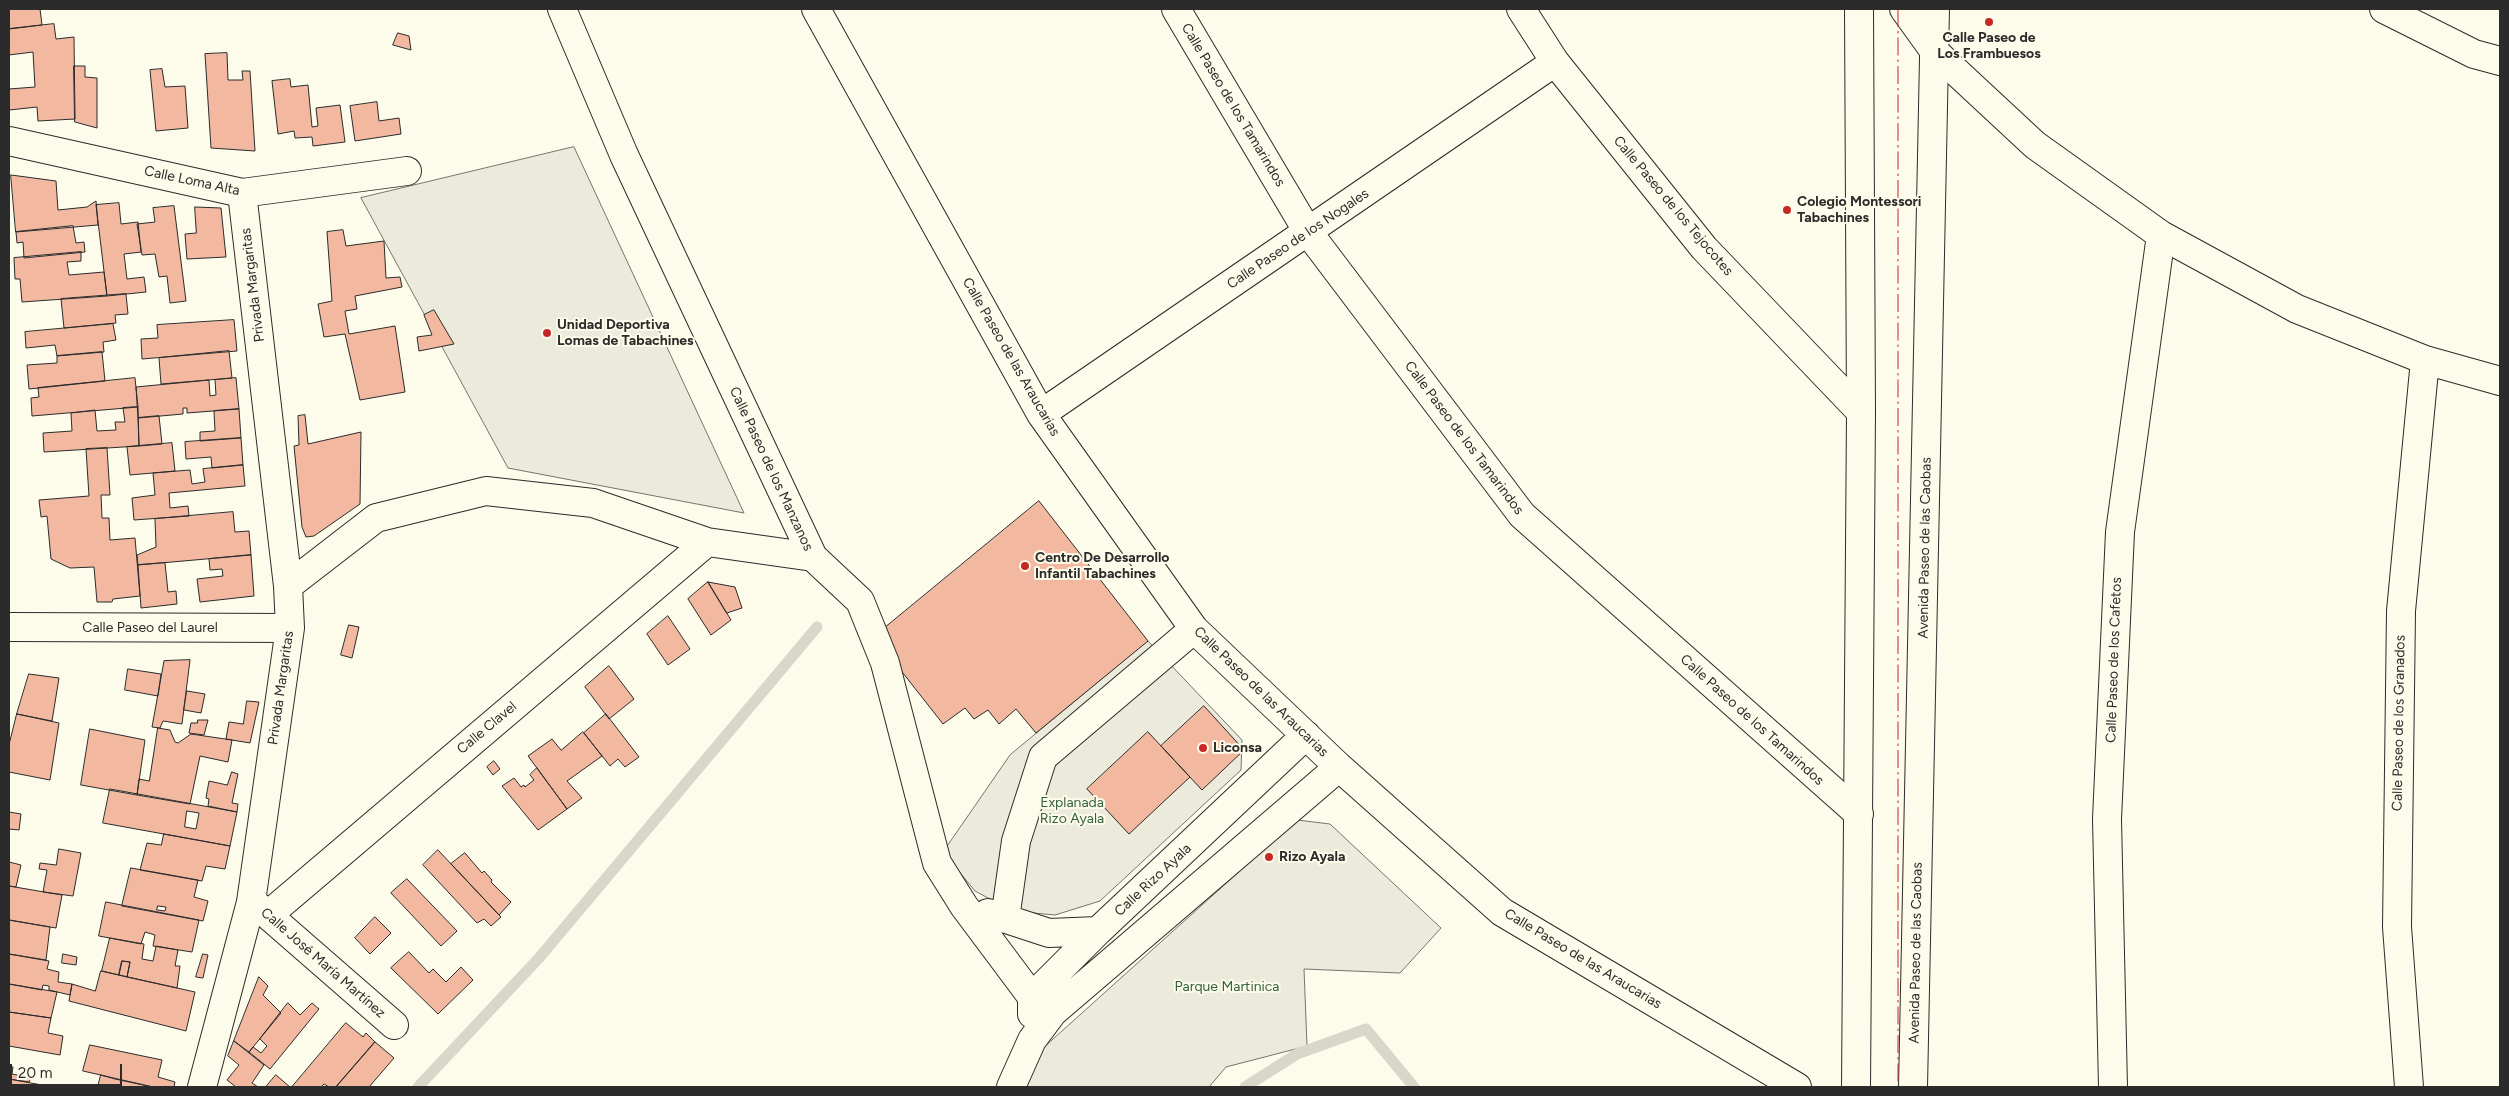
<!DOCTYPE html>
<meta charset="utf-8">
<style>
body{margin:0}
#map{position:relative;width:2509px;height:1096px;overflow:hidden;background:#fdfbea;font-family:Figtree,sans-serif}
canvas{display:block}
.frame{position:absolute;inset:0;border:10px solid #2b2b2b;pointer-events:none}
.scale{position:absolute;left:10px;top:1064px;width:112px;height:22px;box-sizing:border-box;border:2px solid #2b2b2b;border-top:0;padding-left:6px;font-size:15px;line-height:18px;white-space:nowrap;color:#2b2b2b;-webkit-text-stroke:4px #fdfbea;paint-order:stroke}
</style>
<div id="map">
<canvas width="2509" height="1096"></canvas>
<div class="frame"></div>
<div class="scale">20 m</div>
</div>
<script>
const c = document.querySelector('canvas').getContext('2d');
c.lineJoin = 'round';
function fill(path, color) { c.fillStyle = color; c.fill(path, 'evenodd'); }
function trace(path, color, width, dash) { c.strokeStyle = color; c.lineWidth = width; c.lineCap = dash ? 'butt' : 'round'; c.setLineDash(dash || []); c.stroke(path); }
function write(font, color, halo, rows, align = 'center') {
  c.font = font + ' Figtree,sans-serif'; c.lineWidth = 4; c.setLineDash([]); c.textBaseline = 'middle'; c.strokeStyle = halo; c.fillStyle = color; for (const [text, x, y, turn = 0] of rows) {
    c.save(); c.translate(x, y); c.rotate((+turn || 0) * Math.PI / 180); c.textAlign = isNaN(turn) ? turn : align; if (halo) c.strokeText(text, 0, 0); c.fillText(text, 0, 0); c.restore();
  }
}
const green = new Path2D(`
 M574,147l170,366 -236,-45 -147,-270z
 M1148,641l94,99 -1,30 -141,131 -45,14 -43,-4 -37,-20 -32,-39 67,-97z
 M1297,820l33,4 111,104 -41,45 -96,-4 3,77 -81,21 -17,20h-185l16,-36z`);
const stream = new Path2D(`
 M418,1087l121,-129 278,-331
 M1245,1087l52,-33 69,-25 48,58`);
const building = new Path2D(`
 M9,9h31l2,16 -33,4z
 M54,24l2,15 18,-2 1,82 -37,2 -1,-14 -28,3v-21l26,-2 -2,-35 -24,3v-26z
 M398,33l11,3 2,14 -18,-5z
 M227,53l1,27h15l-1,-9h8l5,80 -44,-3 -6,-94z
 M74,66h11v11l12,1v50l-22,-6z
 M162,69l3,18 20,-1 3,42 -32,3 -6,-61z
 M290,79l1,8 17,-2 4,42 6,-1 -2,-18 24,-3 5,37 -32,4 -1,-9 -17,1 -1,-7 -16,3 -6,-53z
 M377,102l2,19 20,-3 2,16 -46,7 -5,-35z
 M11,175l45,6 2,29 29,-3 9,-6 2,24 -82,7z
 M119,203l2,21 17,-2 3,30 -17,2 3,25 17,-2 2,15 -39,4 -11,-91z
 M174,206l12,95 -16,2 -3,-27 -8,1 -4,-23 -13,1 -5,-31 18,-2 -2,-14z
 M195,207l26,1 5,49 -39,2 -2,-25 11,-1z
 M73,226l3,17 8,-1 1,10 -61,6 -1,-16 -6,1 -1,-11z
 M343,230l3,16 38,-5 2,37 14,-1 2,10 -47,9 2,13 -12,2 4,23 46,-8 10,66 -45,8 -15,-66 -21,3 -6,-33 14,-3 -5,-69z
 M81,252v9l-14,1 2,13 35,-3 3,24 -85,6 -2,-23h-5l-1,-21z
 M126,294l2,20 -13,1 1,8 -52,5 -3,-29z
 M434,310l20,34 -35,7 -2,-14 15,-2 -8,-20z
 M234,320l3,31 -95,8 -1,-20 17,-1 -1,-13z
 M113,324l3,16 -13,2 1,10 -47,4 -2,-11 -29,3 -1,-16z
 M229,351l3,27 -71,6 -2,-26z
 M102,352l3,29 -76,8 -2,-24 30,-2v-7z
 M135,378l3,29 -106,9 -1,-18 8,-1 -1,-9z
 M236,378l3,31 -52,4v-5h-4v6l-45,4 -2,-31 73,-7 1,16 6,-1 -1,-15z
 M138,407l1,39 -95,6 -1,-19 29,-2 -1,-18 24,-3 2,21 19,-1 -1,-8h10l-2,-14z
 M239,409l2,29 -41,3v-9l15,-1 -1,-20z
 M305,415l3,29 53,-12 -1,72 -46,32 -8,1 -4,-10 -8,-81 5,-1 -1,-29z
 M159,416l3,28 -23,2 -1,-28z
 M241,438l2,27 -31,3 -1,-11 -25,2 -1,-17z
 M172,443l3,28 -45,4 -3,-28z
 M107,448l3,47h-9l1,23h7l1,22 25,-2 5,58 -27,3 -1,3h-15l-3,-35 -24,1 -19,-9 -4,-43 -6,1 -2,-17 50,-4 -3,-47z
 M243,465l2,21 -76,7 1,15 18,-2 1,10 -55,4 -2,-22 23,-3 -2,-22 37,-3 2,14 13,-2 -2,-13z
 M1039,501l109,140 -112,92 -20,-24 -17,15 -11,-14 -14,9 -9,-11 -22,16 -44,-56 -18,-37z
 M233,512l2,20 14,-1 2,24 -113,10 -1,-10 19,-8 -1,-28z
 M251,555l3,41 -54,6 -3,-23 26,-3 -1,-7 -12,1 -1,-11z
 M165,563l3,29 8,-1 1,13 -36,4 -3,-43z
 M708,582l23,38 -20,15 -23,-36z
 M708,582l27,5 7,21 -15,5z
 M668,616l22,33 -22,16 -21,-31z
 M349,625l10,2 -7,31 -11,-3z
 M190,660l-8,64 -19,-3 -3,7 -8,-1 12,-66z
 M609,666l25,33 -25,20 -24,-32z
 M128,669l33,5 -3,22 -33,-6z
 M29,674l30,4 -7,43 -35,-7z
 M187,691l18,3 -4,19 -17,-3z
 M247,701l12,1 -9,41 -24,-4 3,-17 14,2z
 M1204,706l40,44 -42,40 -41,-44z
 M17,714l42,9 -9,57 -41,-8v-27z
 M606,714l33,43 -14,10 -7,-8 -8,7 -26,-33z
 M198,720h10l-4,15 -15,-2 2,-10h6z
 M158,728l12,2 5,12 3,1 13,-9 41,6 -4,22 -28,-6 -10,48 -53,-9 2,-16 10,2z
 M90,729l55,11 -8,55 -56,-10z
 M583,732l19,24 -35,25 15,17 -15,11 -39,-53 24,-17 9,11z
 M1148,732l42,45 -61,57 -42,-45z
 M494,761l6,8 -7,6 -6,-8z
 M537,768l30,41 -29,21 -36,-44 12,-8 7,9 3,-2 1,2 9,-7 -4,-5z
 M232,772l6,2 -6,29 6,1 -1,8 -29,-6 1,-7 -3,-1 3,-17 18,4z
 M110,789l127,23 -7,34 -127,-23zM187,811l12,2 -3,16 -11,-2z
 M9,812l12,2 -2,16 -10,-1z
 M164,834l66,12 -5,23 -19,-3 -4,15 -62,-11 7,-27 14,2z
 M59,849l22,4 -8,43 -30,-4 4,-22 -8,-1 1,-6 16,2z
 M438,850l63,67 -10,9 -7,-7 -7,4 -54,-58z
 M465,853l17,20 2,-2 8,9 -1,2 20,20 -12,13 -48,-51z
 M9,862l12,3 -5,22 -7,-1z
 M131,868l67,12 -4,17 14,4 -5,20 -81,-15zM158,906l8,1 -1,4 -8,-1z
 M407,879l50,52 -16,15 -50,-53z
 M9,886l53,9 -6,33 -47,-8z
 M106,902l93,18 -7,32 -39,-6 2,-11 -10,-3 -4,12 -42,-8z
 M375,917l16,16 -21,21 -15,-16z
 M9,920l41,7 -4,33 -37,-6z
 M110,938l34,6 -2,15 11,2 3,-15 22,4 -3,16h5l-3,22 -50,-11 3,-15 -8,-1 -3,14 -17,-4z
 M409,952l20,21 4,-4 13,13 15,-15 12,13 -35,34 -47,-46z
 M9,954l40,7 -2,8 12,3 -1,10 14,2 -2,11 -21,-5v-4l-6,-1 -1,5 -33,-6z
 M63,954l14,3 -1,8 -14,-2z
 M203,954l5,1 -5,23 -7,-1z
 M122,961l8,1 -3,15 -8,-2z
 M101,971l94,21 -9,39 -117,-30 3,-17 23,7z
 M259,977l9,9 -5,9 18,18 -32,39 -15,-11z
 M9,984l48,8 -6,26 -42,-6z
 M288,1003l12,12 12,-12 7,6 -49,60 -21,-17 4,-5 8,6 6,-7 -7,-7z
 M9,1012l42,6 -3,15 15,3 -3,19 -51,-9z
 M346,1023l17,14 3,-4 9,9 -39,45h-7l-5,-3 -3,3h-29z
 M234,1041l30,24 -12,18 6,4h-22l-9,-7 12,-15 -11,-9z
 M375,1042l19,16 -25,29h-33z
 M90,1045l72,15 -4,17 17,5 -1,5h-21l-70,-16z
 M9,1066l4,1 -1,7 19,4 -2,4 -20,-3z
 M101,1075l14,4 38,8h-55z
 M276,1075l14,12h-24z
 M9,1079l44,8h-44z`);
const street = new Path2D(`
 M562,9l62,146 189,402 47,44 25,62 52,200 27,43 68,91 21,15
 M816,9l225,405 153,215 145,138 163,145 295,175
 M1176,9l132,223 214,283 337,299
 M1521,9l34,53 149,186 157,164
 M1904,9l31,43 100,93 126,90 136,74 128,51 75,21
 M2384,9l90,45 26,7
 M9,141l233,52 165,-22
 M1041,414l514,-352
 M288,586l88,-68 110,-27 107,12 114,39 106,15
 M9,627l281,1
 M254,903l140,122
 M988,913l61,20 49,-2
 M268,915l439,-373
 M1005,919l11,-78 27,-84 151,-128
 M1032,1014v-17l66,-66 208,-196
 M202,1087l49,-185 39,-274 -2,-42 -46,-393
 M1011,1087l21,-47 21,-28 286,-245
 M2113,1087l-6,-268 13,-287 41,-297
 M2409,1087l-12,-160 4,-316 24,-251`);
const secondary = new Path2D(`
 M1856,1087l5,-675 -2,-403
 M1913,1087l22,-1078`);
const power = new Path2D(`
 M1898,9v1078`);
const markers = [
 [1989,22,5,"#c62828"],
 [1787,210,5,"#c62828"],
 [547,333,5,"#c62828"],
 [1025,566,5,"#c62828"],
 [1203,748,5,"#c62828"],
 [1269,857,5,"#c62828"]
];
const poiNames = [
 ["Calle Paseo de",1989,38,"center"],
 ["Los Frambuesos",1989,54,"center"],
 ["Colegio Montessori",1797,202],
 ["Tabachines",1797,218],
 ["Unidad Deportiva",557,325],
 ["Lomas de Tabachines",557,341],
 ["Centro De Desarrollo",1035,558],
 ["Infantil Tabachines",1035,574],
 ["Liconsa",1213,748],
 ["Rizo Ayala",1279,857]
];
const streetNames = [
 ["Calle Paseo de los Tamarindos",1233,105,59],
 ["Calle Loma Alta",192,181,12],
 ["Calle Paseo de los Tejocotes",1673,206,50],
 ["Calle Paseo de los Nogales",1298,239,-34],
 ["Privada Margaritas",253,285,-97],
 ["Calle Paseo de las Araucarias",1011,357,60],
 ["Calle Paseo de los Tamarindos",1464,438,53],
 ["Calle Paseo de los Manzanos",771,469,65],
 ["Avenida Paseo de las Caobas",1925,548,-89],
 ["Calle Paseo del Laurel",150,628],
 ["Calle Paseo de los Cafetos",2114,660,-88],
 ["Privada Margaritas",281,688,-82],
 ["Calle Paseo de las Araucarias",1261,692,44],
 ["Calle Paseo de los Tamarindos",1752,720,42],
 ["Calle Paseo de los Granados",2399,723,-89],
 ["Calle Clavel",487,728,-40],
 ["Calle Rizo Ayala",1153,880,-43],
 ["Avenida Paseo de las Caobas",1916,953,-89],
 ["Calle Paseo de las Araucarias",1583,959,31],
 ["Calle José María Martínez",323,963,41]
];
const parkNames = [
 ["Explanada",1072,803],
 ["Rizo Ayala",1072,819],
 ["Parque Martinica",1227,987]
];
fill(green, '#ecebdb');
trace(green, '#74746e', 1);
trace(stream, '#d8d7c9', 11);
fill(building, '#f2b8a0');
trace(building, '#2b2b2b', 1);
trace(street, '#2b2b2b', 30);
trace(secondary, '#2b2b2b', 30);
trace(street, '#fdfbea', 28);
trace(secondary, '#fdfbea', 28);
trace(power, '#c62828', 1, [18, 4, 2.5, 4]);
for (const [x, y, r, color] of markers) { const dot = new Path2D(); dot.arc(x, y, r, 0, 2 * Math.PI); c.fillStyle = color; c.fill(dot); trace(dot, '#fdfbea', 2); }
write('bold 14px', '#2b2b2b', '#fdfbea', poiNames, 'left');
write('14px', '#2b2b2b', '#fdfbea', streetNames);
write('14px', '#34623c', '#fdfbea', parkNames);
</script>
